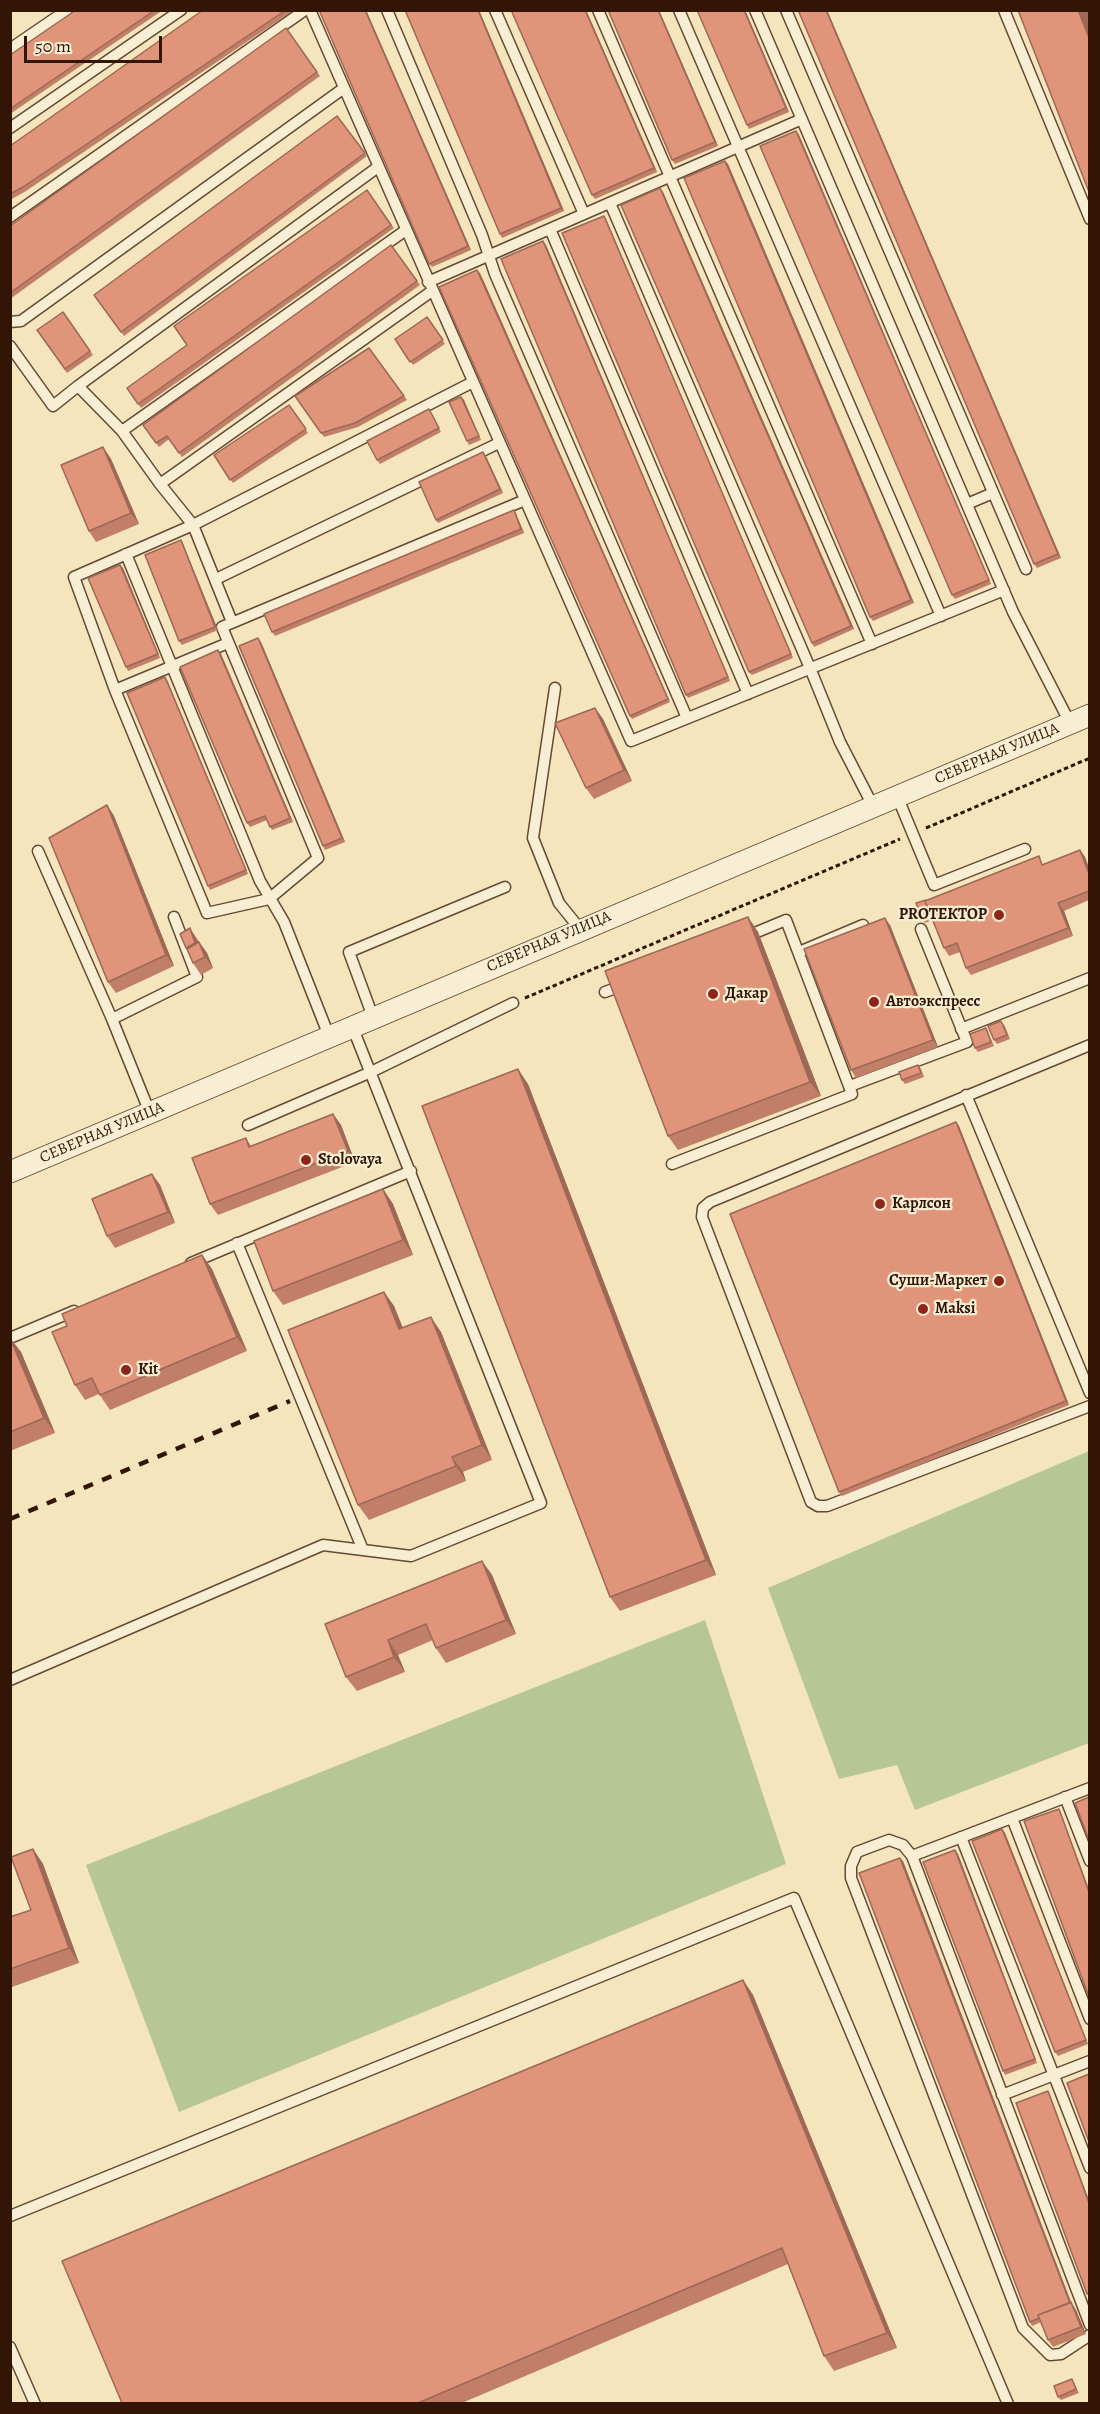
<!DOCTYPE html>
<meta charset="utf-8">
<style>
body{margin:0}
#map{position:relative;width:1100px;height:2414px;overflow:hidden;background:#f5e5bd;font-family:Alegreya,serif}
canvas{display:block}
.frame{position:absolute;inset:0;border:12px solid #331506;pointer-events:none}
.scale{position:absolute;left:24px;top:36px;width:138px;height:27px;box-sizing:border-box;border:3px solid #331506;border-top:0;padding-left:8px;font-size:18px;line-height:21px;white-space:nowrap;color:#331506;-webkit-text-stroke:4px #f8eed4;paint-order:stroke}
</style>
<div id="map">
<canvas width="1100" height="2414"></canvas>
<div class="frame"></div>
<div class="scale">50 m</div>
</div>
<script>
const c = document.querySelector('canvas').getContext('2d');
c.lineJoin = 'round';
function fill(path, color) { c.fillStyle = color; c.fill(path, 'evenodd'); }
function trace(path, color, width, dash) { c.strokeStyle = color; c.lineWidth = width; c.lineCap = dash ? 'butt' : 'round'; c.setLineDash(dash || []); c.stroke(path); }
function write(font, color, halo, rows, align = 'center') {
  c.font = font + ' Alegreya,serif'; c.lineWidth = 4.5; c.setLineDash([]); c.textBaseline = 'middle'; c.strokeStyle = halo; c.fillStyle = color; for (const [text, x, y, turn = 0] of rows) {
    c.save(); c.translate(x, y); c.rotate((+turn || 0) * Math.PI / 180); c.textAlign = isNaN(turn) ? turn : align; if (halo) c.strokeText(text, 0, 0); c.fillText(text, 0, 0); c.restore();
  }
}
const green = new Path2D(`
 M1089,1451v292l-174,67 -18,-45 -58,14 -71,-191z
 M705,1620l81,244 -607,248 -93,-247z`);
const path = new Path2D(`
 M926,828l164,-70
 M525,998l375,-159`);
const service = new Path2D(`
 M310,10l321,731 373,-151
 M387,10l95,225 13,39 192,444
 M495,10l89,204
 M598,10l274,634
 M679,10l262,606
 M755,10l258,602 57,111
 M786,10l240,559
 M1004,10l86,209
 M10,49l57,-39
 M10,128l171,-118
 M610,203l200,465 30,74 33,64
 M10,217l295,-207
 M550,229l198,465
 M428,282l374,-163
 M10,322l11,-1 323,-233
 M10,346l43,60 25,-20 300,-219
 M473,382l-280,143 -119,52 41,113 92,223 62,-14 49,-41 -96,-231 303,-127
 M78,386l44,45 284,-201
 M122,431l38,53 272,-193
 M160,484l33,41 39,97
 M967,504l26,-11
 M126,554l134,327 24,41 45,114
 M216,579l283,-136
 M555,688l-22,150 26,65 21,26
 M115,690l113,-47
 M897,796l37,89 91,-36
 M38,851l74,168 38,94
 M799,952l64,-27
 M605,992l19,-7
 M373,1017l-24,-65 156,-65
 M112,1019l85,-42 -23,-60
 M961,1029l129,-51
 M1090,1045l-380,157 -7,6 -1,9 109,285 7,4h9l263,-100
 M850,1086l117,-44 -46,-113
 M966,1095l124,298
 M248,1125l123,-53 142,-69
 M672,1164l180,-70 -66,-174 -41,17
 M237,1243l126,307
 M191,1263l220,-92
 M10,1338l64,-27
 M10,1680l313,-135 88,11 130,-53 -189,-477
 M1090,1788l-178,68 -9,-11 -14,-5 -32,12 -6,14v12l172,450 27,27 11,-1 29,-19
 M1065,1797l25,64
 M1012,1818l78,201
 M961,1837l129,331
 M912,1856l178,469
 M1002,2095l88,-34
 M10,2216l784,-318 214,506
 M10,2347l25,57`);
const minor = new Path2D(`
 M10,1172l1080,-457`);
const rail = new Path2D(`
 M10,1519l280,-118`);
const wall = new Path2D(`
 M76,10h87l-153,104v-59z
 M203,10h91l-268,181 -16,9v-54z
 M319,10h47l105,240 -39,17 -3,-3z
 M405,10h74l85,201 -62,27 -2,-4z
 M511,10h75l71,162 -62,27 -3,-4z
 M659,10l59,136 -43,18 -3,-4z
 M697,10h48l44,102 -40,17 -2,-4z
 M798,10h29l234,548 -24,10 -3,-4z
 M286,28l34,48 -310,223v-73z
 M337,116l30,40 -243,180 -30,-41z
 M796,131l3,4 192,449 -36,15 -3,-4z
 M725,161l3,3 186,439 -41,18 -3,-4z
 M660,188l3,4 191,437 -40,18 -2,-4z
 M367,190l27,38 -253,180 -14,-20 60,-43z
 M606,219l187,439 -41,17 -3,-3z
 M391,245l29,40 -238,172 -13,-18 -10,8 -16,-22z
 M546,245l184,436 -42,17 -2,-3z
 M480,273l190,429 -38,17 -2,-3z
 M63,312l30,43 -26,18 -30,-43z
 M427,317l18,27 -32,21 -18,-26z
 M295,396h109l3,4 -49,27 -34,10z
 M461,397l3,3 17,40 -12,5 -2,-4z
 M289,405l19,28 -75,50 -19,-28z
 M429,409l12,23 -61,32 -3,-4z
 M103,447l8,12 28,65 -43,18 -7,-11z
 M483,452l20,41 -65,30 -2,-3z
 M514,510l2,4 8,19 -249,103 -3,-4z
 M181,540l2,4 35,86 -36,15 -3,-4z
 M120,565l3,3 37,90 -32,13 -2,-4z
 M261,642l84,200 -20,8 -2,-4z
 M218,650l3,4 72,168 -21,8 -5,-10 -17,7 -3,-4z
 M167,680l81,194 -38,16 -2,-4z
 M595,708l8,11 29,62 -38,18 -8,-11z
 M107,805l7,11 60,150 -58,27 -8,-11z
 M1080,850l5,7 4,11v32l-25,11 9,25 -102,39 -5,-7 -6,-16 -11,4 -5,-8 -12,-28 -7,3 -3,-4 122,-55z
 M748,917l10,15 63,164 -143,54 -10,-14z
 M890,925l48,122 -82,31 -5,-8z
 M197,939l2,3 8,11 6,15 -12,7 -8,-12 -7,-15z
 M1004,1024l6,15 -13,5 -3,-4z
 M986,1028l2,4 6,14 -16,6 -3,-4z
 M918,1065l3,4 3,8 -19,7 -3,-4z
 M528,1084l188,491 -96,36 -10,-14z
 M333,1114l8,11 14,37 -137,53 -8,-11 36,-66 5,8z
 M956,1122l3,4 110,279 -227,91 -3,-4z
 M152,1174l8,11 15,38 -60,25 -8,-12z
 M383,1189l10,15 20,51 -130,50 -10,-14z
 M202,1255l10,14 35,82 -137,59 -11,-16 -14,6 -10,-15z
 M384,1292l10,14 9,22 38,4 51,128 -29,12 3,9 -97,39 -11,-15z
 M10,1338l11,14 34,81 -45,18z
 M482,1561l10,14 24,59 -70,29 -10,-15 -3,-8 -35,15 7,17 -48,19 -11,-14 -21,-53z
 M1002,1829l3,4 83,211 -30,12 -3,-4z
 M33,1849l10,15 36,99 -67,24 -2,-2v-68l21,-7z
 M958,1854l79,209 -32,12 -2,-4z
 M903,1861l168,441 5,8 10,24 -33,13 -5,-7 -7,-18 -9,4 -2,-4z
 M743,1980l10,15 144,353 -63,23 -10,-15 -36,-92 -326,139h-340z
 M1072,2379l7,14 -18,7 -3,-3z`);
const shadedWall = new Path2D(`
 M365,10h1l105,240 -3,-4z
 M478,10h1l85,201 -3,-3z
 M585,10h1l71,162 -3,-4z
 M658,10h1l59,136 -3,-4z
 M744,10h1l44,102 -3,-4z
 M826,10h1l234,548 -3,-4z
 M1078,10h9l2,6v22z
 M796,131l3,4 192,449 -2,-4z
 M725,161l3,3 186,439 -3,-3z
 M660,188l3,4 191,437 -3,-3z
 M604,216l2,3 187,439 -2,-4z
 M543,241l3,4 184,436 -2,-4z
 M477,270l3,3 190,429 -2,-3z
 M461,397l3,3 17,40 -2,-4z
 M103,447l8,12 28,65 -8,-11z
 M483,452l3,4 17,37 -3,-4z
 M514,510l2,4 8,19 -3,-4z
 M181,540l2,4 35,86 -3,-3z
 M120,565l3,3 37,90 -2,-4z
 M258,638l3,4 84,200 -3,-4z
 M218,650l3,4 72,168 -3,-4z
 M165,677l2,3 81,194 -2,-4z
 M595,708l8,11 29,62 -8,-11z
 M107,805l7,11 60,150 -8,-11z
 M1080,850l5,7 4,11v6z
 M1058,903l6,8 9,25 -5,-8z
 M748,917l10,15 63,164 -11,-14z
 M885,918l5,7 48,122 -5,-7z
 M190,928l7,11 6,15 -8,-11z
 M199,942l8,11 6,15 -8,-11z
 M518,1069l10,15 188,491 -10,-15z
 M333,1114l8,11 14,37 -7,-11z
 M956,1122l3,4 110,279 -3,-4z
 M152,1174l8,11 15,38 -7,-11z
 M383,1189l10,15 20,51 -10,-15z
 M202,1255l10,14 35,82 -10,-14z
 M384,1292l10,14 15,38 -10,-15z
 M431,1317l10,15 51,128 -10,-15z
 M10,1338l11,14 34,81 -11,-15z
 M452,1457l11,15 3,9 -10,-15z
 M482,1561l10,14 24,59 -10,-14z
 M388,1640l10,15 7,17 -11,-15z
 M1059,1809l2,4 28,76v3z
 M1002,1829l3,4 83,211 -2,-4z
 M33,1849l10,15 36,99 -10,-15z
 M955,1850l3,4 79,209 -2,-4z
 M900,1858l3,3 171,449 -3,-4z
 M743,1980l10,15 144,353 -10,-15z
 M1048,2091l2,4 39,105v3z
 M1071,2302l5,8 10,24 -5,-7z`);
const building = new Path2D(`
 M76,10h79l-145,99v-54z
 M203,10h83l-263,177 -13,7v-48z
 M319,10h46l103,236 -39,18z
 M405,10h73l83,198 -61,26z
 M511,10h74l69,158 -62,27z
 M608,10h50l57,132 -43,18z
 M697,10h47l42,98 -39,17z
 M798,10h28l232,544 -24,10z
 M1018,10h60l11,28v154z
 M286,28l31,44 -307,221v-67z
 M337,116l28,37 -244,179 -27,-37z
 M796,131l193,449 -37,15 -192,-449z
 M725,161l186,439 -41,17 -186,-439z
 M660,188l191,438 -39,17 -191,-438z
 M367,190l24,35 -253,179 -11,-16 60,-43 -13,-19z
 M604,216l187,438 -42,18 -187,-439z
 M543,241l185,436 -42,18 -185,-436z
 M391,245l26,36 -238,172 -12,-17 -11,7 -13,-18z
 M477,270l191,429 -38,17 -191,-429z
 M63,312l27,39 -25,18 -28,-39z
 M427,317l16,23 -33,22 -15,-23z
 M369,348l35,48 -49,27 -34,10 -26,-37z
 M461,397l18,39 -12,5 -18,-39z
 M289,405l17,24 -76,51 -16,-25z
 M429,409l10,19 -62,32 -10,-19z
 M103,447l28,66 -42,18 -28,-66z
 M483,452l17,37 -64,31 -17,-38z
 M514,510l7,19 -249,103 -8,-18z
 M181,540l34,87 -36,14 -34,-86z
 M120,565l38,89 -32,13 -38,-89z
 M258,638l84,200 -19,8 -84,-200z
 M218,650l72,168 -20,9 -5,-11 -18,7 -67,-156z
 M165,677l81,193 -38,16 -81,-193z
 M595,708l29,62 -38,18 -31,-65z
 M107,805l59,150 -58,27 -59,-144z
 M1080,850l9,24v17l-31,12 10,25 -102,40 -9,-25 -13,5 -19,-47 114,-45 3,9z
 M926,900l-1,1 6,15 -9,3 -6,-16z
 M748,917l62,165 -142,54 -63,-165z
 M885,918l48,122 -82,30 -47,-121z
 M190,928l5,15 -9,5 -6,-14z
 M199,942l6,15 -12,6 -6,-14z
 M1001,1021l6,14 -13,5 -6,-14z
 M986,1028l5,14 -16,6 -5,-14z
 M918,1065l3,8 -19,7 -3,-8z
 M518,1069l188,491 -96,37 -188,-491z
 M333,1114l15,37 -138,53 -18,-46 54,-20 3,9z
 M956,1122l110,279 -227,91 -109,-278z
 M152,1174l16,38 -61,24 -15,-37z
 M383,1189l20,51 -130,51 -19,-50z
 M202,1255l35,82 -137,58 -8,-17 -17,7 -23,-53 15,-6 -5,-12z
 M384,1292l15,37 32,-12 51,128 -30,12 4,9 -98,39 -70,-175z
 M10,1338l34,80 -34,14z
 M482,1561l24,59 -70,28 -10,-24 -38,16 6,17 -48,20 -21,-53z
 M1089,1797v43l-14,-37z
 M1059,1809l30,83v105l-65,-176z
 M1002,1829l84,211 -31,12 -83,-211z
 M33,1849l36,99 -59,21v-52l21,-7 -20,-53z
 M955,1850l80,209 -32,12 -80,-209z
 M900,1858l170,445 -32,12 1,3 -9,4 -171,-449z
 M743,1980l144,353 -63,23 -42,-108 -364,155h-296l-60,-142z
 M1089,2074v68l-22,-59z
 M1048,2091l41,112v90l-2,1 -71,-191z
 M1071,2302l10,25 -33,13 -10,-25z
 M1072,2379l4,10 -18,8 -4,-11z`);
const markers = [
 [999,915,6,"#8f2418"],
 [713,994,6,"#8f2418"],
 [874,1002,6,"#8f2418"],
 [306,1160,6,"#8f2418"],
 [880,1204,6,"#8f2418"],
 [999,1281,6,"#8f2418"],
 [923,1309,6,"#8f2418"],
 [126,1370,6,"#8f2418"]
];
const streetNames = [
 ["СЕВЕРНАЯ УЛИЦА",997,754,-23],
 ["СЕВЕРНАЯ УЛИЦА",549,942,-23],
 ["СЕВЕРНАЯ УЛИЦА",102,1133,-23]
];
const poiNames = [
 ["PROТЕКТОР",987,915,"right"],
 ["Дакар",725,994],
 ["Автоэкспресс",886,1002],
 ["Stolovaya",318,1160],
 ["Карлсон",892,1204],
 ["Суши-Маркет",987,1281,"right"],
 ["Maksi",935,1309],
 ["Kit",138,1370]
];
fill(green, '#b7c695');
trace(service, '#644934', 13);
trace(minor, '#644934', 23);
trace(path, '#331506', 3, [4.5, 3]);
trace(service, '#f8eed4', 10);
trace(minor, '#f8eed4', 21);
trace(rail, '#331506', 4.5, [10, 10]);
fill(wall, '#c17f68');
fill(shadedWall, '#9d6855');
fill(building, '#e09479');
trace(building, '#9d6855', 1.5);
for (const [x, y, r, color] of markers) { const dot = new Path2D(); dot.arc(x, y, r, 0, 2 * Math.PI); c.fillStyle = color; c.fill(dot); trace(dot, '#f8eed4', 2); }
write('16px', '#331506', '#f8eed4', streetNames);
write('bold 16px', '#331506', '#f8eed4', poiNames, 'left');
</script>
